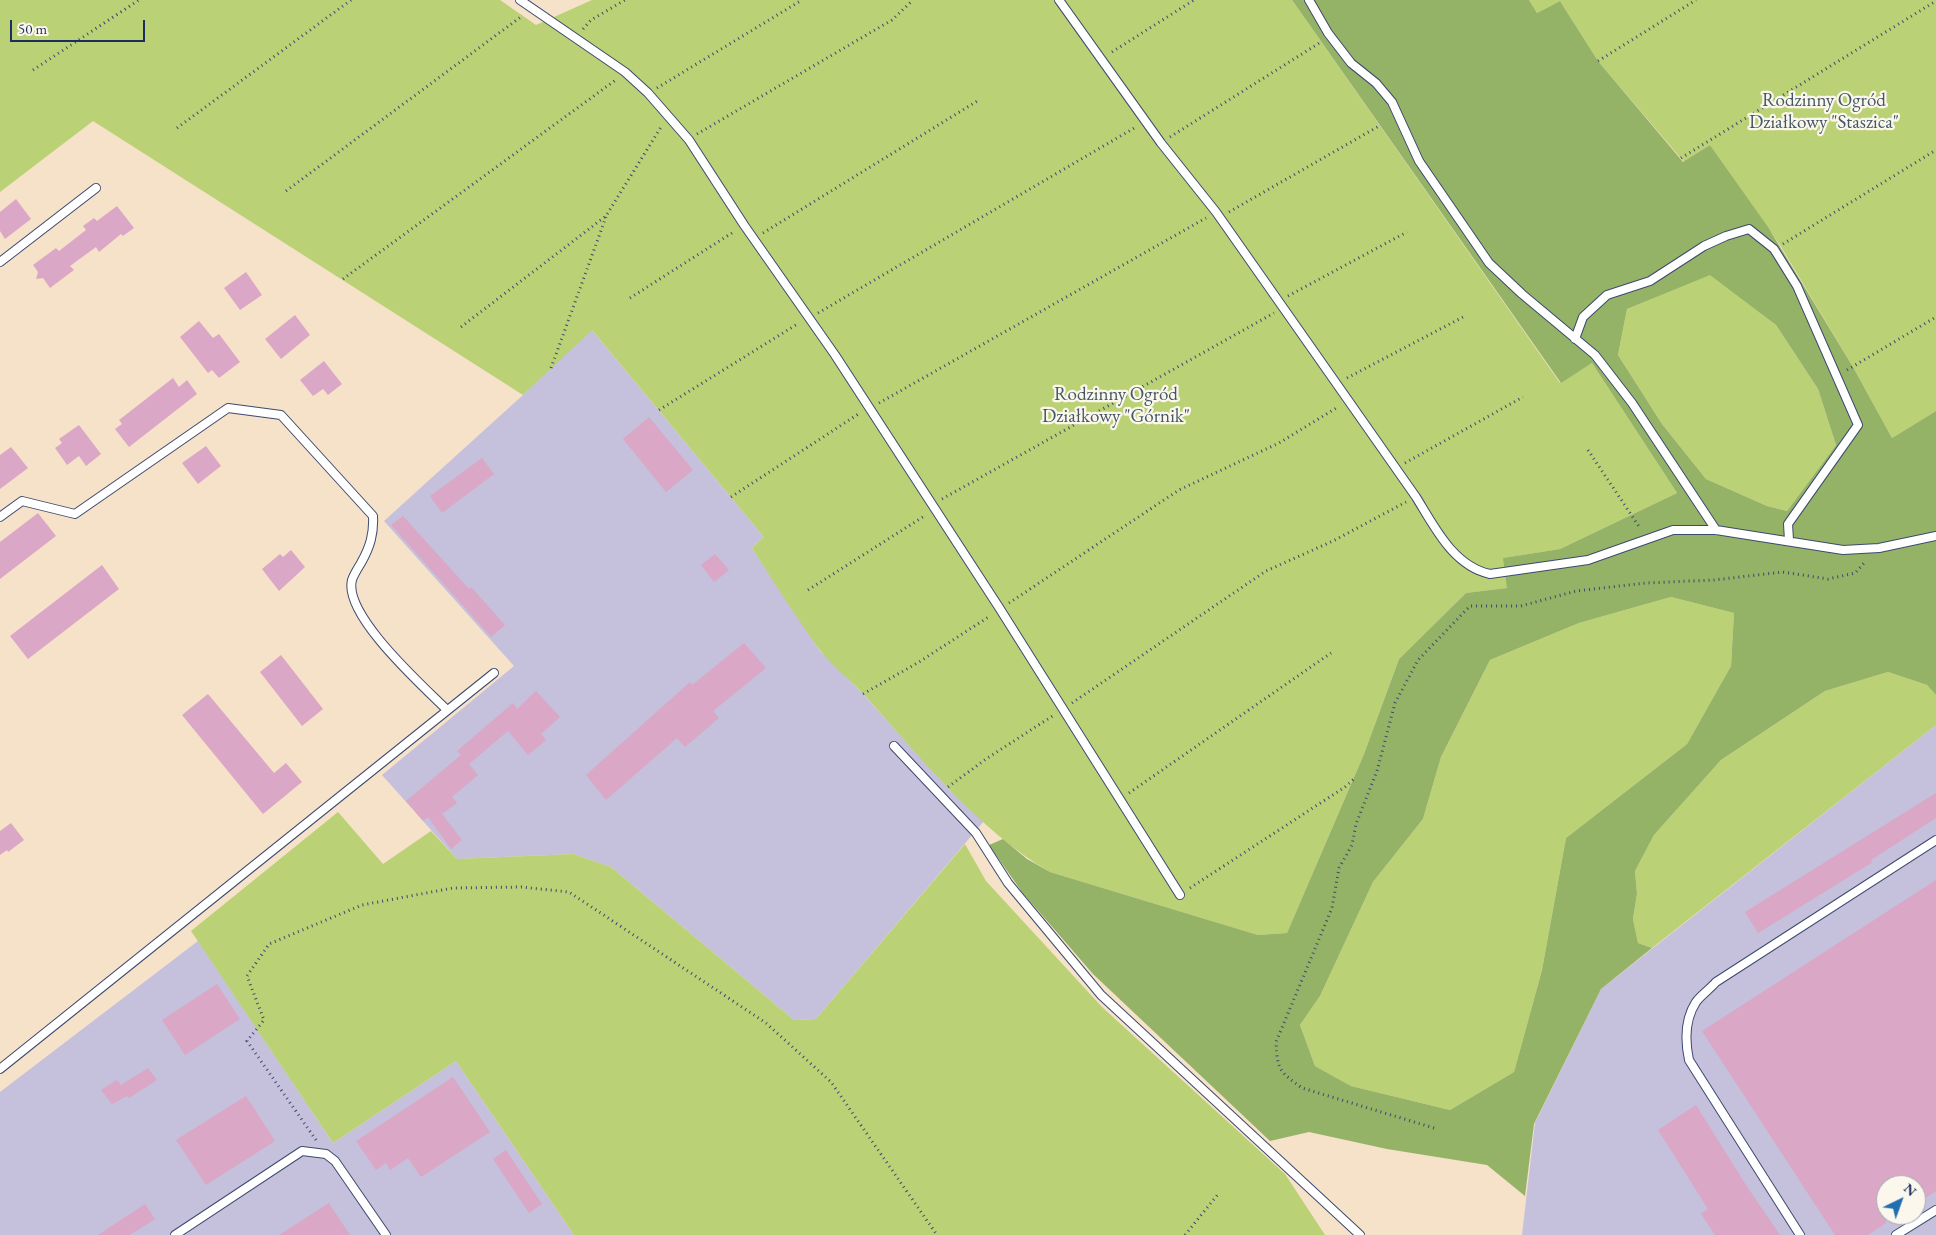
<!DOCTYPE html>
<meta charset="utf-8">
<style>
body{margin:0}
#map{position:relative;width:1936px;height:1235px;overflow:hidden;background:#f6e1c9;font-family:"EB Garamond",serif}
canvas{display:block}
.north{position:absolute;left:1876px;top:1175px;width:50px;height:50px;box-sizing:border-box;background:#fbf7ec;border:1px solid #a1a7b3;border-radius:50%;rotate:42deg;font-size:14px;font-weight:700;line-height:20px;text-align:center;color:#1b2f5e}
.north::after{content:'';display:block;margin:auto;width:18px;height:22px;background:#1f6fb2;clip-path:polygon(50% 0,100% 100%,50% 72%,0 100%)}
.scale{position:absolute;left:10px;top:20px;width:135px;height:22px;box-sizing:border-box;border:2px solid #1b2f5e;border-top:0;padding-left:6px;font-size:15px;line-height:18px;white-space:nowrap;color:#1b2f5e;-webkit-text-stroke:4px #fbf7ec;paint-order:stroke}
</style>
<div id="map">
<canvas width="1936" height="1235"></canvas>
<div class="north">N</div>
<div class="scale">50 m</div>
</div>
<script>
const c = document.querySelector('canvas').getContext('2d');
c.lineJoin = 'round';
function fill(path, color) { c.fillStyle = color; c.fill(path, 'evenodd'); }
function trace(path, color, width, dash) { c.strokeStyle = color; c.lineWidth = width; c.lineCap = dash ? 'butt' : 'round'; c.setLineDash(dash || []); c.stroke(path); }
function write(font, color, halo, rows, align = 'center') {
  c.font = font + ' "EB Garamond",serif'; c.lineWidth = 4.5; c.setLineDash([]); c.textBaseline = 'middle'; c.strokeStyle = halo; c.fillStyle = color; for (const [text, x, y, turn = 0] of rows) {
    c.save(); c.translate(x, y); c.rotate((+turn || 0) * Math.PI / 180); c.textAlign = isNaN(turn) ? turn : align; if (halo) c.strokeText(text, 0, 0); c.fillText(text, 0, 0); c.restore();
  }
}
const industrial = new Path2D(`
 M591,329l173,208 -12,11 68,103 43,43 85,94 36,33 -168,198 -22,1 -183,-153 -38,-13 -116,5 -75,-84 132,-109 -130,-145 139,-126z
 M1936,725v510h-414l13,-112 66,-134zM1886,1185h30v30h-30z
 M198,941l135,202 123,-82 118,174h-574v-143z`);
const green = new Path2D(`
 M0,0h500l36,25 56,-25h700l268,383 32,-20 85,130 -117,56 -56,9 4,30 -42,5 -67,66 -35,95 -77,179 -29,2 -208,-63c-73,-43 -127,-112 -183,-174 -15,-17 -35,-31 -48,-49 -24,-33 -45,-67 -67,-101l12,-11 -172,-207 -69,65 -430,-274 -93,71z
 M1529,0h407v411l-44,27 -39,-71 -73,-122 -70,-100 -26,17 -86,-101 -38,-60 -23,12z
 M1710,274l66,51 42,64 18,56 -49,66 -20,-5 -61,-27 -44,-55 -44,-69 9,-46z
 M1671,597l63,16 -3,53 -44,78 -121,94 -24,132 -28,102 -64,38 -99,-24 -36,-20 -15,-41 20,-29 53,-114 50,-63 18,-62 49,-97 89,-37z
 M1888,672l39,13 9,10v30l-284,223 -14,-5 -5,-24 4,-25 -2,-23 19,-36 67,-75 104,-69z
 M338,812l45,52 48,-33 26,28 116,-5 38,13 183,153 22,-1 149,-175 21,37 116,126 183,167 40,61h-751l-118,-174 -123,82 -142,-212z`);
const forest = new Path2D(`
 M1292,0h237l8,13 23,-12 38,60 85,101 27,-17 58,82 85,140 39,71 44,-27v284l-9,-10 -39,-13 -63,19 -104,69 -67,75 -19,36 2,23 -4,25 5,24 14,5 -51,41 -67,135 -9,72 -38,-31 -100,-16 -78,-17 -39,9 -177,-167 -71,-82 -33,-47 14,-6 24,20 23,13 208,63 29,-2 77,-179 35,-95 67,-66 41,-5 -4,-30 57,-9 117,-56 -85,-130 -31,20zM1710,275l66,50 42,64 18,56 -49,66 -20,-5 -61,-27 -44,-55 -44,-69 9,-46zM1671,597l63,16 -3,53 -44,78 -121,94 -24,132 -28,102 -64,38 -99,-24 -36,-20 -15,-41 20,-29 53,-114 50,-63 18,-62 49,-97 89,-37z`);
const building = new Path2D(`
 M16,199l15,20 -26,20 -5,-8v-19z
 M117,206l17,22 -11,8 -2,-2 -22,18 -3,-5 -26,19 4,4 -24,18 -7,-10 -7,1 2,-7 -5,-7 23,-17 3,3 27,-21 -3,-4 11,-8 3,3z
 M246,272l16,23 -22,15 -16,-22z
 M295,315l15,20 -29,24 -16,-20z
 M199,321l14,17 6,-4 21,28 -21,16 -7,-8 -4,3 -28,-36z
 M324,361l18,23 -14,11 -5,-6 -10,7 -13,-16z
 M173,378l6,9 8,-7 10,14 -68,53 -14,-18 7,-5 -3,-4z
 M649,417l44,53 -27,22 -43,-53z
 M79,425l22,29 -15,12 -7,-10 -12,9 -12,-17 7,-5 -3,-4z
 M206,446l15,20 -23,18 -16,-21z
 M11,447l17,21 -28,21v-34z
 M482,458l12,16 -52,39 -12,-17z
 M38,513l18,23 -56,43v-37z
 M403,516l66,73 2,-2 34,38 -14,12 -100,-112z
 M291,550l14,17 -26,24 -17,-22 18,-15 3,3z
 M715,554l14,16 -15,12 -13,-17z
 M102,565l17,24 -91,70 -18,-23z
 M744,643l22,25 -53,43 6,7 -34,29 -8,-9 -71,62 -20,-25 104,-93 2,3z
 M281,655l42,54 -21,17 -42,-54z
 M536,691l24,26 -19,17 5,6 -18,15 -20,-24 -39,33 9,11 -26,22 5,6 -15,11 20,26 -11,9 -23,-32 -5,4 -17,-20 55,-46 -4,-4 56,-48 4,6z
 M208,694l66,79 12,-10 16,19 -39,32 -81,-99z
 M1936,793v25l-65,42 2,2 -115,71 -13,-21z
 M11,823l13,17 -16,12 -1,-2 -7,5v-24z
 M1936,880v311l-20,13v-19h-30v38l-18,12h-33l-133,-204z
 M217,984l23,35 -55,36 -23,-35z
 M148,1068l9,12 -28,18 -2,-2 -15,8 -11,-14 16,-10 4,5z
 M453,1077l37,55 -69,45 -13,-19 -18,12 -4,-7 -10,7 -20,-29z
 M246,1096l29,45 -69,44 -30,-45z
 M1696,1105l50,80 34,50h-65l-14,-21 7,-5 -50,-79z
 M506,1150l36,54 -13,9 -36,-54z
 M329,1203l21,32h-71z
 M145,1204l10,15 -25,16h-32z`);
const path = new Path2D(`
 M583,29l8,-9 34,-20
 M1112,52l82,-52
 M1598,61l98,-61
 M33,70l106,-70
 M657,88l145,-88
 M177,128l174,-128
 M697,134l195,-114 21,-20
 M1170,137l151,-95
 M1681,158l255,-157
 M286,191l236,-175
 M1229,212l150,-86
 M763,233l216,-133
 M1783,244l153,-94
 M343,279l274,-200
 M1288,296l119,-64
 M630,298l105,-67
 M818,313l318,-186
 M461,327l145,-111 55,-89
 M551,368l55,-151
 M1847,370l89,-53
 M1347,378l118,-62
 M879,403l327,-185
 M659,410l140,-87
 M1588,450l52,78
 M1405,463l118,-66
 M731,497l129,-84
 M942,499l332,-186
 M808,590l118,-75
 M1009,603l170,-113 100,-47 59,-36
 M863,694l56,-32 71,-46
 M1072,703l194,-132 67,-30 73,-39
 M948,787l38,-28 68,-44
 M1129,793l202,-140
 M1190,888l155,-101 9,-8
 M1434,1128l-132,-40c-22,-16 -25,-18 -26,-46l56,-134 7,-40 13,-23 4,-21 21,-53 18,-68 23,-43 52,-54h51l55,-15 70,-8 68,-3 69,-8 45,7 27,-6 10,-11
 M316,1140l-69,-99 17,-21 -17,-44 22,-32 93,-39 91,-17 68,-1 48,5 197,131 65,59 106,153
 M1185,1235l34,-42`);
const service = new Path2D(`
 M520,0l105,72 23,21 41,47 55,85 91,130 165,254 180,286
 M1059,0l102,143 55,69 200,285c18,29 37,69 74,77l98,-14 85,-30h43l127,20 36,-2 57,-12
 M1309,0l19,33 23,30 25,20 16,19 27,59 70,102 33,31 73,61 37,48 84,127
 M0,262l96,-74
 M1575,339l8,-22 24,-22 43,-14 54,-35 22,-10 23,-7 25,20 23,37 61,139 -70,99 1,16
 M0,517l22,-16 53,13 153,-106 53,7 92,101c1,18 -3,31 -12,47 -3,5 -7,11 -9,17 -9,35 71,106 95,130
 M894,746l82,87 32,50 93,112 259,240
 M0,1069l494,-396
 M175,1235l127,-84 24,3 9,7 51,74
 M1800,1235l-111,-175c-4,-19 -4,-41 7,-58 5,-7 14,-13 20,-20l220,-142
 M1896,1235l40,-25`);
const parkNames = [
 ["Rodzinny Ogród",1824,101],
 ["Działkowy \"Staszica\"",1824,123],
 ["Rodzinny Ogród",1116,395],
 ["Działkowy \"Górnik\"",1116,417]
];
fill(industrial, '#c5c0db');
fill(green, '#bbd176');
fill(forest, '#94b367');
fill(building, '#dba7c6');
trace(service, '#3c4a6e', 10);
trace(path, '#3c4a6e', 3, [1, 4]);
trace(service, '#fff', 8);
write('19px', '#435864', '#fbf7ec', parkNames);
</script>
